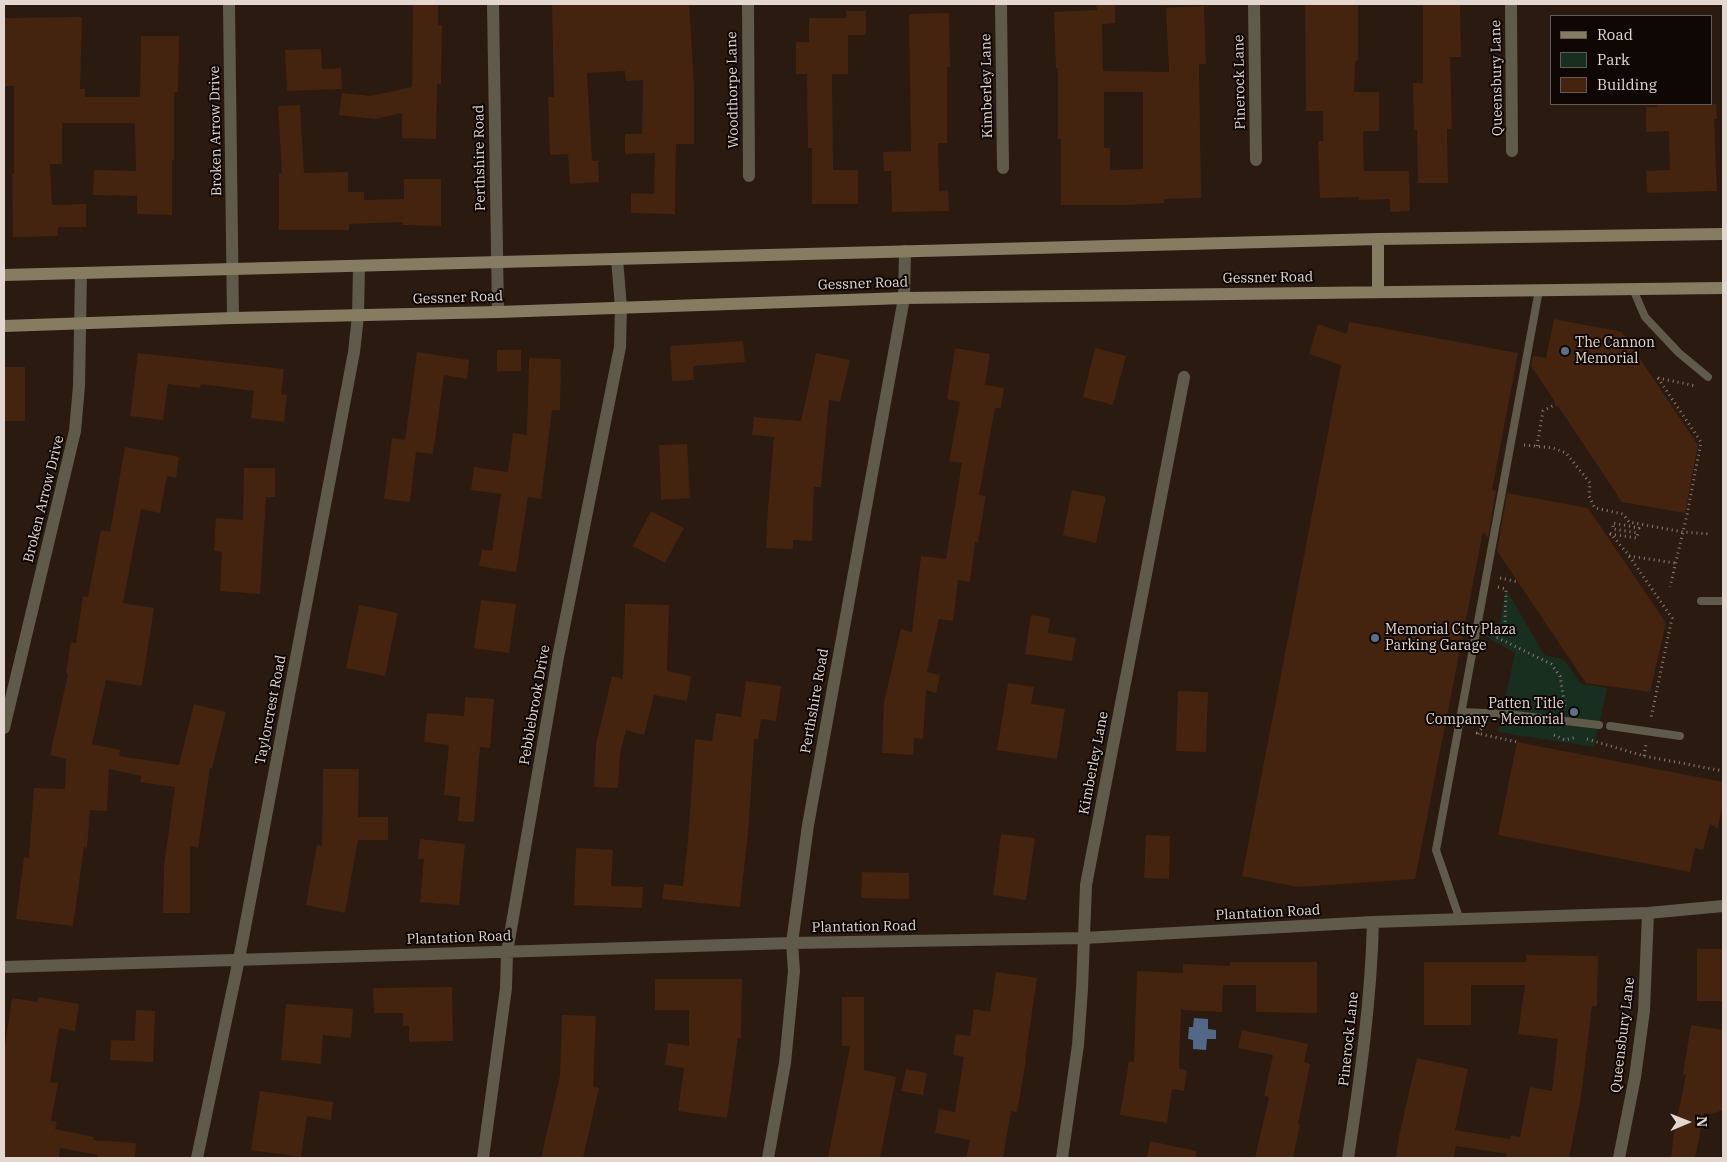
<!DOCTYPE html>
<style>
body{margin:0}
#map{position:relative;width:1727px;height:1162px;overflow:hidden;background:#2a1a10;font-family:"IBM Plex Serif",serif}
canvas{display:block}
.frame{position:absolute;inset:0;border:5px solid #e3d7d0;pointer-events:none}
.legend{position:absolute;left:1550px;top:15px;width:162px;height:90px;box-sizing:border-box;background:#0e0704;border:1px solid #635a56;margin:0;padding:6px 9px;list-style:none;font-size:15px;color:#e3d7d0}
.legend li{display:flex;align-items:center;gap:10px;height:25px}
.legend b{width:25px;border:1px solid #635a56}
.north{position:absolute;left:1662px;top:1097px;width:50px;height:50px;-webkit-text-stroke:4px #0e0704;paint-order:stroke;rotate:89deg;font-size:14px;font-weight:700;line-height:20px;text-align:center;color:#e3d7d0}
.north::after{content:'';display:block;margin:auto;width:18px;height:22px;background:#e3d7d0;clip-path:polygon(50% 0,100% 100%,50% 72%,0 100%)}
</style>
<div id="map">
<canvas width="1727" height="1162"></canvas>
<div class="frame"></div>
<ul class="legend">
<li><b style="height:6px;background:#867c62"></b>Road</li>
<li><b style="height:14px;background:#182f20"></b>Park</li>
<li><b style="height:14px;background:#44240e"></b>Building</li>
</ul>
<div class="north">N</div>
</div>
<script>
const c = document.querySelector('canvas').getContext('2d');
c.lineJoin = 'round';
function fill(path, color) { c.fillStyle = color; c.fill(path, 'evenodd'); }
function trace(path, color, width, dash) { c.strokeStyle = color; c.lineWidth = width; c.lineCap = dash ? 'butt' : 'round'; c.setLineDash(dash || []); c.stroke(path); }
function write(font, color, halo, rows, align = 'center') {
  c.font = font + ' "IBM Plex Serif",serif'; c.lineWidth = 4; c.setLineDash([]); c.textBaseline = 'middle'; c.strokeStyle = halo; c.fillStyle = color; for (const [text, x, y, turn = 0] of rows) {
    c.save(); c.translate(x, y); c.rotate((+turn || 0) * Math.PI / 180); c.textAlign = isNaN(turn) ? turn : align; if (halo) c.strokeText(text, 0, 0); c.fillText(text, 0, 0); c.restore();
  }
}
const green = new Path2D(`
 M1506,589l38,66 19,4 18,25 26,4 -13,59 -96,-15 17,-79 -30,-17 15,-14z`);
const water = new Path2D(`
 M1194,1018l14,1v10l8,1v9h-9l-1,11 -13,-1v-9l-5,-1 1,-12h4z`);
const building = new Path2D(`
 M413,4h25v21h4l-1,59h-4l-1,55 -34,-1v-25l-27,6 -36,-4 3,-22 29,3 41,-9z
 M552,4h137l5,80v60h-18l-1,70 -44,-1v-20l23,1 1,-41 -30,1v-20h17l1,-54 -17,1 -1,-10 -38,2 5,88h6l1,21 -29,2 -2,-30 -18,1 -2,-58h6z
 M1096,4h19v19l-13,1 1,47 66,1 -3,-64 38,-2 2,58h-7l2,134 -37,1v4l-38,2h-65v-66h-3v-71h-2l-2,-56 43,-2zM1104,92h39v77l-33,1v-22h-6z
 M1423,4h37l1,53h-11l2,72h-5l1,54h-30l-1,-53h-3l-1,-47h10z
 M1305,5h53v55l-3,1 -1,31h25v39h-16l1,40h45l1,40 -20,1v-13l-31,1v-3l-39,1 -2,-57h5v-30h-17z
 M846,11h20v24h-18v39h-16l1,96h25v34h-46v-56h-4l-1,-74h-11v-32h13v-24h37z
 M949,13l1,54h-3v76h-9l1,48 9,-1 1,21 -57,1 -1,-41h-7l-1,-19 28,-1 -2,-137z
 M82,17l-2,72h5v8h55l1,-61h38l-1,56h-4v68h-2v55l-35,-1v-18l-44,-1 1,-25 42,1 -1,-48h-73v41h-12l2,41 34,-1v23h-28v9l-45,1 -1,-63h2v-88h-10v-68z
 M321,49l1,20 19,-1 1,21 -55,2 -2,-41z
 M1657,104h59l1,15h-3l3,72 -70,2 -1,-22 24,-1 -1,-39 -23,1v-25h11z
 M300,105l4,68 44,-1v20h16v8l40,-1v-20h37v47l-38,-1v-3l-54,2v6h-70v-57h3l-4,-67z
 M1554,319l68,13 76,113 -13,68 -63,-11 -91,-136 2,-10 13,2z
 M1349,322l169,31 -26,137 4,1 -8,47 -5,-6 -68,347 -117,8 -56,-11 99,-511 -32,-11 9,-30 29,10z
 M743,341l2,21 -52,4 1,14 -22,1 -2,-35z
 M955,348l35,6 -5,31 19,3 -3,20h-6l-16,87 7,1 -8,46h-3l-5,40 -12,-2 -5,41 -14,-2 -12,53 13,3 -4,18 -10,-3 -3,49 -9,-1 -1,17 -31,-2 2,-51 17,-73 11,3 9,-76 25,3 16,-96 -13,-2 11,-59 -13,-3z
 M1095,348l31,8 -13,49 -30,-8z
 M497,350h24v21h-24z
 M417,352l52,8 -2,19 -23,-4 -11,79 -17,-2 -6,50 -26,-3 8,-61 13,2z
 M138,353l146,16 -3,25 6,1 -3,27 -33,-4 3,-27 -53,-7 -1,4 -32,-4 -5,36 -33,-4z
 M816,353l34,7 -10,42 -11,-2 -8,87h-7l-2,54 -19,-1v9l-27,-1 2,-40 6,-71 -22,-2 2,-18 47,4z
 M529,358l32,1 -1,51h-8l-11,89 -13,-2 -12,75 -37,-6 3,-17 10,2 9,-57 -30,-4 3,-23 34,5 5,-39 14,2z
 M4,367h21v54h-21z
 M687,444l3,54 -29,2 -2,-55z
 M125,447l54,10 -3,21 -9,-2 -7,37 -19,-4 -18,94 31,5 -12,78 -36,-6 -14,64 28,6 -1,6 60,9 15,-61 32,8 -14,56h-2l-12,80 -8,-2v67h-27l1,-48 11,-78 -35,-5 1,-6 -32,-7 -2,42 -17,-1 -3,38 -3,-1 -11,79 -57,-7 8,-62 5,1 5,-70 31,1 1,-30 -16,-4 18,-81 -2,-1 5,-31 5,1 7,-47 5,1 13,-67 9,2z
 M244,468h31v29h-9l-6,97 -40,-3 2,-39 -8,-1 2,-33 27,2z
 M1072,490l34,7 -10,46 -33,-8z
 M1507,493l81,15 78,115 -16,69 -64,-9 -89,-132z
 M651,511l33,17 -19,35 -32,-17z
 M481,600l35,4 -7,49 -35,-5z
 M625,604l44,1 -2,66 24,5 -4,25 -33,-6 -10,40 -18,-5 -6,24 -2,34 -24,-1 2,-43 16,-68 11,3z
 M359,605l39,8 -13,63 -39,-8z
 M1031,615l19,3 -2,15 28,5 -4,23 -47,-7z
 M746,681l35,5 -5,35 -15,-2 -3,20h-4l-5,83 -9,85 -78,-8 2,-15 19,2 5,-46 7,-101 17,2 4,-28 25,4z
 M1008,683l26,4 -3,17 34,5 -8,50 -60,-9z
 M1178,691l30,1 -2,60 -30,-1z
 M465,697l29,2 -4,49 -10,-1 -6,75 -16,-1 2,-24 -16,-2 5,-50 -25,-3 3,-29 37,3z
 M1517,742l206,40v19l-5,27 -8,-4 -7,26 -8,-2 -5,24 -192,-37z
 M323,769h36l-1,48h30v23h-30l-13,73 -39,-8 11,-60 5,1z
 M1001,834l34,4 -9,62 -33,-5z
 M1146,835l24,1 -1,43 -25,-1z
 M420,839l45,5 -6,61 -39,-3 4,-43h-6z
 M576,848l37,2 -2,36 32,1 -1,21 -68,-3z
 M862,872l47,1v26l-48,-1z
 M1697,949h26v52h-26z
 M1526,955l72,1 -1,50h-5l-11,91 -12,61h-63l1,-4 -51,-8 -2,12h-58l3,-22 18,-78 51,11 -13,61 55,9 1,-4 9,2 10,-50 22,4 6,-52 -40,-5 7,-49h-54v40h-47v-63h102z
 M1230,962h87v51l-61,-1v-27h-33l-1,27 -41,-2 -2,59 8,1 -3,21 -12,-2 -5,34 -47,-8 9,-54 5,1 3,-91 46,2v-9l47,2z
 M996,972l41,6 -12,82 1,1 -9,51 -6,-1 -8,47h-37l4,-18 -35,-7 4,-24 16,3 9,-55 -11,-2 3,-21 14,2 4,-27 16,3z
 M655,979h87l-1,59h-3l-11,80 -49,-7 6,-43 -19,-3 3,-22 21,3v-36h-34z
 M452,987l1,54 -44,1v-16h-6v-13h-29l-1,-25z
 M38,997l41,7 -4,27 -16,-3 -9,54 8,1 -7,38 6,1 -2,7 39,8 -1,3 43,3 -1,15h-38l1,-3 -38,-7 -1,10h-55v-106l8,-54 25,4z
 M842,997h22v73l32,7 -16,81h-52l22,-112h-8z
 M286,1004l67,5 -2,29 -28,-3 -2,29 -40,-4z
 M136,1010l19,1 -2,51 -43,-2 1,-20 24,1z
 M562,1015l34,1 -3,70 6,2 -16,70h-42l19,-82z
 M1691,1025l32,5v80l-11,4 -8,-1 -9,45h-24l3,-25 12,-58 -3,-1z
 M1242,1030l66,14 -4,18 6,2 -12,60 2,1 -7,33h-38l14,-61 -5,-1 9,-41 -35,-7z
 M906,1069l21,4 -4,22 -22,-4z
 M260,1091l73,11 -2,18 -24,-4 -6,41 -50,-7z
 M1150,1141l46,10v7h-49z`);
const path = new Path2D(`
 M1658,378l43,64 -14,73 -17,72
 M1658,378l38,8
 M1524,445l29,3 13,5 24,30 -1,13 6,12 28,6 6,8 54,10 26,2
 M1537,446l6,-35 13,-7
 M1610,533l17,20 45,65 -21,100
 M1610,534l27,4 1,-5 -25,-4v-6l26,5 1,-3
 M1629,556l46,7
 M1500,578l18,4
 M1498,587l8,2 -1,35 -9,13 55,27 9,12 5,31
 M1476,733l41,9
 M1478,734l5,-8
 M1554,735l11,5 12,-3
 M1587,739l57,17 79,15
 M1644,756l2,-12`);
const service = new Path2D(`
 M1633,289l12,28 34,36 29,24
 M1701,601h22
 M1462,712l45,2 92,11
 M1610,726l70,10
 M1460,920l-24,-70 103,-560`);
const minor = new Path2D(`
 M229,4l4,314
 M748,4l1,172
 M1001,4l2,164
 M1254,4l2,156
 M1511,4l1,147
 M4,728l71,-297 4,-45 2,-113
 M4,967l788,-24 292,-5 289,-16 275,-9 75,-7
 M197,1158l42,-199 115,-607 4,-36 1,-50
 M483,1158l23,-170 1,-36 51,-295 62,-310 1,-40 -4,-48
 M768,1158l17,-95 9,-92 -2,-28 16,-118 96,-527 1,-47
 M1062,1158l16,-113 4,-56 4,-104 98,-508
 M1348,1158c12,-78 23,-157 25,-236
 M1619,1158l16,-81 9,-66 4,-98`);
const tertiary = new Path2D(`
 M493,4l5,308`);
const secondary = new Path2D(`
 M4,275l1374,-36 345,-5
 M1378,292v-53
 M4,326l229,-8 265,-6 406,-14 819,-10`);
const markers = [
 [1565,351,5,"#5c6f8a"],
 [1375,638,5,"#5c6f8a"],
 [1574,712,5,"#5c6f8a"]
];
const streetNames = [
 ["Queensbury Lane",1497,78,-91],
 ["Pinerock Lane",1240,82,-91],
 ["Kimberley Lane",987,86,-91],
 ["Woodthorpe Lane",733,90,-91],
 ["Broken Arrow Drive",216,131,-91],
 ["Perthshire Road",480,158,-91],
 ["Gessner Road",1268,278,-1],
 ["Gessner Road",863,284,-2],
 ["Gessner Road",458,298,-2],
 ["Broken Arrow Drive",44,499,-76],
 ["Perthshire Road",815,701,-80],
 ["Pebblebrook Drive",535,705,-80],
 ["Taylorcrest Road",271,710,-79],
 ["Kimberley Lane",1094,763,-79],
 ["Plantation Road",1268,913,-3],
 ["Plantation Road",864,927,-1],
 ["Plantation Road",459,938,-2],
 ["Queensbury Lane",1623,1035,-83],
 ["Pinerock Lane",1349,1039,-84]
];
const poiNames = [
 ["The Cannon",1575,343],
 ["Memorial",1575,359],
 ["Memorial City Plaza",1385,630],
 ["Parking Garage",1385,646],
 ["Patten Title",1564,704,"right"],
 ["Company - Memorial",1564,720,"right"]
];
fill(green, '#182f20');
fill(water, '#516889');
fill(building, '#44240e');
trace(path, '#8b7d75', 3, [1, 4]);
trace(service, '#605a4a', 8);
trace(minor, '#605a4a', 12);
trace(tertiary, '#605a4a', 12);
trace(secondary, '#867c62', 12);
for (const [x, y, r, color] of markers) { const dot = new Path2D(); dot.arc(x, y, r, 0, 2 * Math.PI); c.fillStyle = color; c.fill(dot); trace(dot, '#0e0704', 2); }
write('14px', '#e3d7d0', '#0e0704', streetNames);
write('14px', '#e3d7d0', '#0e0704', poiNames, 'left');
</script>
